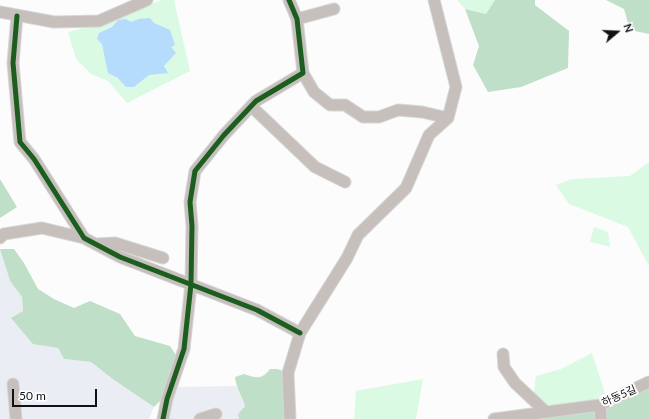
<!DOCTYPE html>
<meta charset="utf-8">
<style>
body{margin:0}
#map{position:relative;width:649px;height:419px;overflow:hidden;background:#fcfcfd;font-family:Lato,sans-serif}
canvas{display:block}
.north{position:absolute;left:597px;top:12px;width:40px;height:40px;-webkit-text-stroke:3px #fff;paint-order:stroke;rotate:71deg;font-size:11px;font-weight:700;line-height:16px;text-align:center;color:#101216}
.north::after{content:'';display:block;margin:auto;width:14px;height:18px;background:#101216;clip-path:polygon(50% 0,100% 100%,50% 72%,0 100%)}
.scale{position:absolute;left:12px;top:389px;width:85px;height:18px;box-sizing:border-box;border:2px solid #101216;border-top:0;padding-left:5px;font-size:12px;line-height:14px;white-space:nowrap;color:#101216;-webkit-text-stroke:3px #fff;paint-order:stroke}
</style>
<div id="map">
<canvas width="649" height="419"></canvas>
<div class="north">N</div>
<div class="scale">50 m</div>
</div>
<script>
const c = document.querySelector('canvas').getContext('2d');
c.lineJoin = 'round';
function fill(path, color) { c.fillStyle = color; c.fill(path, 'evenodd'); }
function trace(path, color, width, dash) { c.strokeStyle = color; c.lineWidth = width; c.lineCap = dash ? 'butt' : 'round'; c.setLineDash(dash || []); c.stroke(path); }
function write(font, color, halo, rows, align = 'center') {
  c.font = font + ' Lato,"Noto Sans KR",sans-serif'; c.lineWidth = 4; c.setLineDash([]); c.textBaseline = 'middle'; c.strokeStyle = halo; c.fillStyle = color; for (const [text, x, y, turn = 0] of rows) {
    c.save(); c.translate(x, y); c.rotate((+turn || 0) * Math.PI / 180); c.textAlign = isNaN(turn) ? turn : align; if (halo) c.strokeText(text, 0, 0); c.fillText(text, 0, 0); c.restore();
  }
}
const built = new Path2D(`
 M0,249l10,32 12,16 1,14 -11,7 46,30 6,11 27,3 23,18 40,27 -5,12h-149z
 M236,386l5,9 4,11 -7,8 1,5h-70l6,-32z`);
const green = new Path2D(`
 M162,0h12l16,71 -63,32 -19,-22 -17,-7 -15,-15 -8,-27 23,-6z
 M457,0h38l-9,14 -21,-5z
 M649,162v104l-21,-39 -59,-23 -13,-19 16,-6 58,-3z
 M594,227l14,5 2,15 -20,-5z
 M592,353l13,40 -12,8 -61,8 4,-33 25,-7z
 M423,379l-7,40h-62l2,-28z`);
const forest = new Path2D(`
 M495,0h40v5l34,26 -1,37 -47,19 -33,5 -15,-27 6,-19 -14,-37 21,5z
 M606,0h43v34l-19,-4 -6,-21z
 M0,179l17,28 -17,11z
 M0,249h14l10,14 14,26 16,10 20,9 16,-7 30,13 15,22 35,10 6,9 -15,45 -7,7 -40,-27 -23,-18 -27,-3 -6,-11 -25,-4 -22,-26 12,-7 -1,-14 -12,-16z
 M270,369h7l7,2 2,48h-47l-1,-5 7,-8c-3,-10 -9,-18 -10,-29l9,-3c12,4 18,6 26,-5z
 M649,387v32h-121z`);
const water = new Path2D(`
 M150,18l4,5 16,7 5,15 -4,2 5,6 -12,13 4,7 -19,2 -15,12h-8l-8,-9 -10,-5 -6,-29 -5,-5 2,-6 13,-6 6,-7 8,-1 5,3 8,-3z`);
const minor = new Path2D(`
 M0,12l54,10 45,-1 48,-21
 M17,16l-4,47 7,79 14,17 50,79 36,19 137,53 43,23
 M297,19l37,-10
 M303,73l11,19 16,13h15l18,12h16l19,-7 24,2 26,6
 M251,106l64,61 30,15
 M0,238l4,-4 38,-6 42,10
 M97,244l18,-1 48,15
 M503,354l1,13 11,16 31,29
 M13,384l3,35
 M600,405l1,14
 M163,419l4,-20 17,-50 7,-65 1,-58 -2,-24 5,-31 29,-36 32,-34 47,-28 -6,-54 -8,-19
 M200,419l16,-5
 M290,419l-2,-46 12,-40 47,-75 11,-23 48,-47 23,-53 19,-17 8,-31 -22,-87
 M494,419l106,-14 49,-23`);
const cycleway = new Path2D(`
 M17,16l-4,47 7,79 14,17 50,79 36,19 137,53 43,23
 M163,419l4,-20 17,-50 7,-65 1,-58 -2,-24 5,-31 29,-36 32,-34 47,-28 -6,-54 -8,-19`);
const streetNames = [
 ["하동5길",619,396,-24]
];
fill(built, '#ebedf4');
fill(green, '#dafae3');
fill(forest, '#bfdfc8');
fill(water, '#b5dcfc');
trace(minor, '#d6d7d8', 13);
trace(minor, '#c6bfbb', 11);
trace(cycleway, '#1b5e20', 5);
write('11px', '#101216', '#fff', streetNames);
</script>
